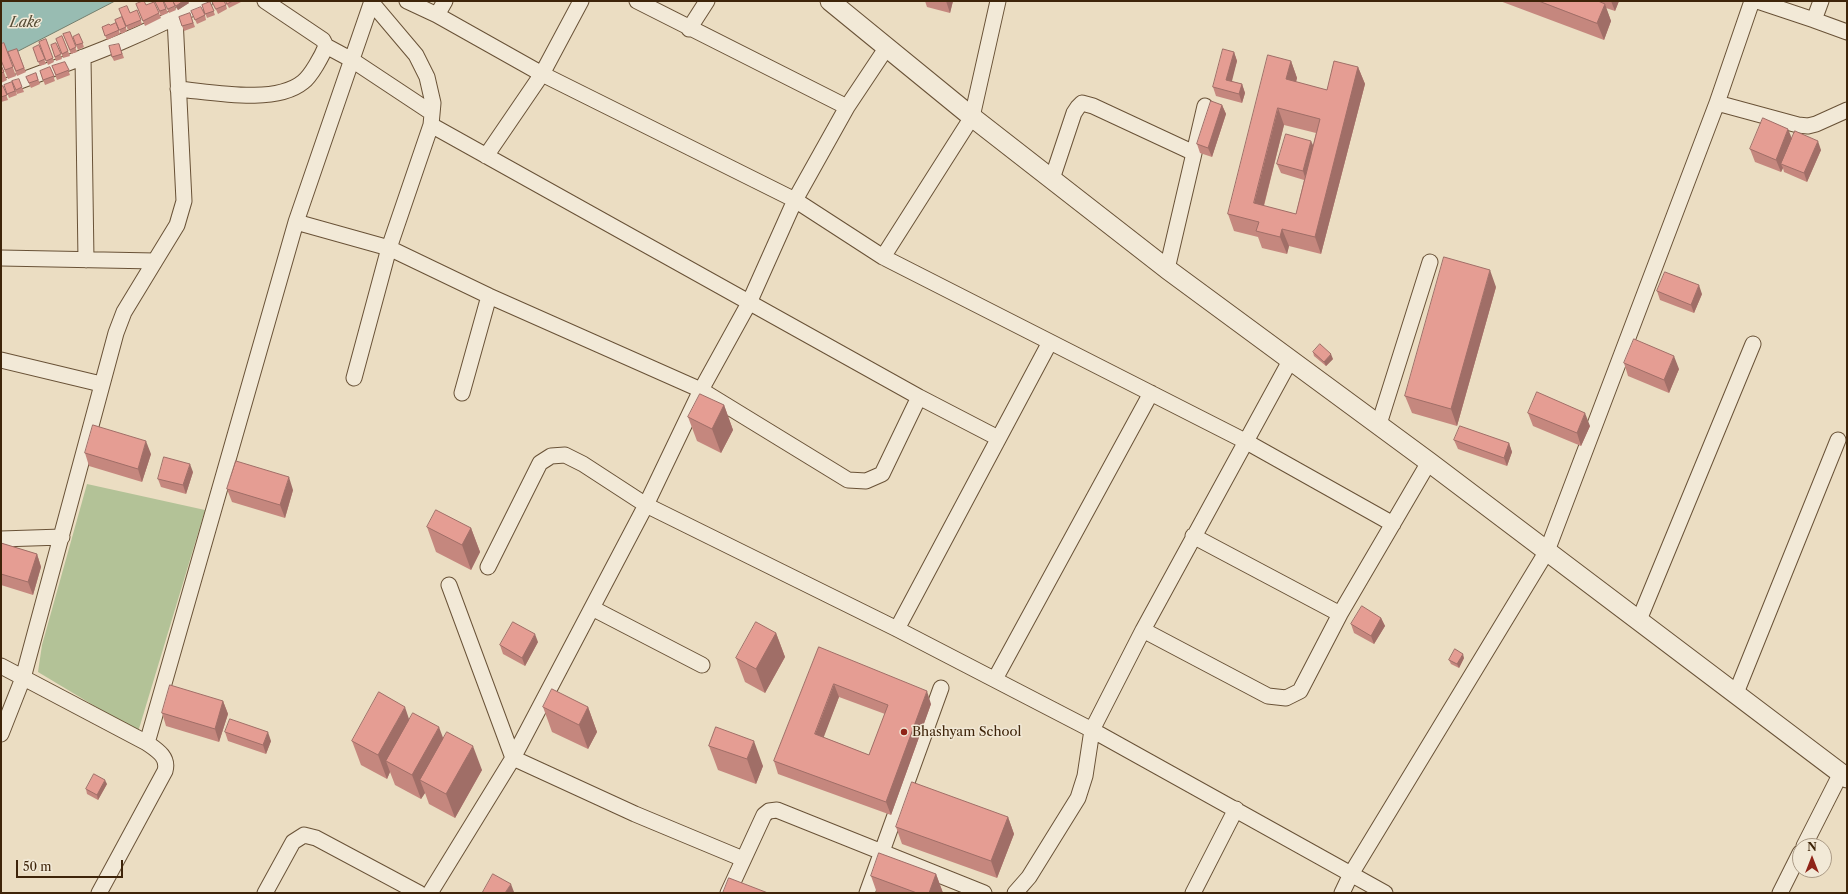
<!DOCTYPE html>
<style>
body{margin:0}
#map{position:relative;width:1848px;height:894px;overflow:hidden;background:#ebddc2;font-family:"Libre Caslon Text",serif}
canvas{display:block}
.frame{position:absolute;inset:0;border:2px solid #3e2409;pointer-events:none}
.north{position:absolute;left:1792px;top:838px;width:40px;height:40px;box-sizing:border-box;background:#f2e9d7;border:1px solid #aa9a85;border-radius:50%;rotate:0deg;font-size:11px;font-weight:700;line-height:16px;text-align:center;color:#3e2409}
.north::after{content:'';display:block;margin:auto;width:14px;height:18px;background:#8f2418;clip-path:polygon(50% 0,100% 100%,50% 72%,0 100%)}
.scale{position:absolute;left:16px;top:860px;width:107px;height:18px;box-sizing:border-box;border:2px solid #3e2409;border-top:0;padding-left:5px;font-size:12px;line-height:14px;white-space:nowrap;color:#3e2409;-webkit-text-stroke:3px #f2e9d7;paint-order:stroke}
</style>
<div id="map">
<canvas width="1848" height="894"></canvas>
<div class="frame"></div>
<div class="north">N</div>
<div class="scale">50 m</div>
</div>
<script>
const c = document.querySelector('canvas').getContext('2d');
c.lineJoin = 'round';
function fill(path, color) { c.fillStyle = color; c.fill(path, 'evenodd'); }
function trace(path, color, width, dash) { c.strokeStyle = color; c.lineWidth = width; c.lineCap = dash ? 'butt' : 'round'; c.setLineDash(dash || []); c.stroke(path); }
function write(font, color, halo, rows, align = 'center') {
  c.font = font + ' "Libre Caslon Text",serif'; c.lineWidth = 3; c.setLineDash([]); c.textBaseline = 'middle'; c.strokeStyle = halo; c.fillStyle = color; for (const [text, x, y, turn = 0] of rows) {
    c.save(); c.translate(x, y); c.rotate((+turn || 0) * Math.PI / 180); c.textAlign = isNaN(turn) ? turn : align; if (halo) c.strokeText(text, 0, 0); c.fillText(text, 0, 0); c.restore();
  }
}
const green = new Path2D(`
 M87,484l118,26 -67,222 -100,-60 4,-27z`);
const water = new Path2D(`
 M1,1h114l-114,59z`);
const minor = new Path2D(`
 M407,1l30,14 8,-14
 M637,1l210,106
 M1757,1l57,19 7,-19
 M437,15l105,59 39,-73
 M1814,20l33,12
 M689,29l18,-28
 M326,46l26,14 80,53
 M83,57l3,203
 M1,88c69,-26 140,-50 204,-87
 M178,89c34,3 97,16 125,-7 8,-6 19,-26 23,-36l-3,-6 -58,-39
 M1717,103l81,22 10,1 8,-2 31,-14
 M431,125l488,272 79,41
 M486,156l56,-82 253,126 88,57 362,184 148,83
 M1052,179l22,-66 4,-6 4,-4 11,3 101,47
 M296,222l93,26 100,48 212,94 147,90 18,1 16,-7 37,-77
 M883,257l89,-140 26,-116
 M1,258l154,3 22,-36 7,-24 -9,-183
 M1167,269l38,-163
 M1,360l100,24
 M354,378l35,-130 42,-123 2,-22 -6,-26 -11,-22 -44,-52
 M462,393l27,-97
 M1379,424l51,-162
 M1193,536l147,78
 M1,539l61,-2
 M488,567l52,-104 11,-7 14,-1 18,9 63,41 251,124 195,101 51,-100 148,-271
 M449,585l64,173 122,56 108,45
 M592,608l110,57
 M1639,620l114,-276
 M897,629l153,-287
 M1143,630l125,66 18,2 14,-7 40,-77 89,-152
 M1,666l146,77 149,-521 76,-221
 M995,679l156,-286
 M1736,693l102,-253
 M1,734l22,-56 93,-345 8,-21 31,-51
 M1804,846l37,-73
 M99,893l66,-122c4,-14 -8,-21 -18,-28
 M265,893l28,-51 11,-7 12,3 103,55
 M430,893l83,-135 133,-253 55,-115 48,-87 46,-103 52,-93 40,-60
 M728,893l36,-78 5,-4 8,-1 207,83
 M867,893l74,-205
 M1015,893l14,-16 49,-79 7,-22 7,-46 293,163
 M1193,893l43,-84
 M1342,893l9,-19 196,-323 170,-448 35,-102
 M1780,893l20,-40`);
const tertiary = new Path2D(`
 M830,1l142,116 195,152 262,193 418,316`);
const wall = new Path2D(`
 M155,1h8l5,12 -7,3z
 M164,1h9l16,2 -11,7 -4,-5 2,5 -7,3z
 M212,1l14,4 1,4 -9,5z
 M225,1h18l-14,7z
 M925,1h28l-3,12 -23,-6z
 M1500,1h119l-4,10 -9,-3 5,13 -7,19z
 M210,2l5,13 -8,3 -5,-13z
 M146,5l13,8 2,5 -16,8 -7,-17z
 M137,10l5,14 -14,6 -7,-17h9z
 M191,11l14,4 1,5 -9,4z
 M190,13l5,14 -11,4 -5,-14z
 M122,17l5,14 -6,3 -6,-14z
 M116,23l4,11 -13,6 -5,-13 8,-2z
 M70,32l7,20 -6,2 -8,-20z
 M79,34l5,13 -6,3 -5,-13z
 M62,36l8,20 -7,2 -7,-19z
 M46,39l8,23 -6,3 -9,-23z
 M4,43l12,33 -8,3 -7,-18z
 M56,43l6,16 -6,2 -5,-16z
 M119,44l5,14 -10,3 -2,-4z
 M39,45l7,19 -6,2 -7,-18z
 M17,49l9,23 -9,4 -9,-24z
 M1234,52l3,9 -6,20 11,3 3,9 -3,10 -26,-7 -3,-9z
 M1291,61l6,17 -1,4 31,8 31,-23 7,17 -44,170 -32,-8 -2,8 -25,-6 -4,-11 -24,-6 -6,-17zM1284,125l32,8 -3,12 -36,19 4,9 23,7 -8,34 -32,-8z
 M65,62l5,13 -13,5 -5,-14z
 M1,65l6,15 -6,3z
 M50,67l5,14 -10,4 -5,-14z
 M36,73l4,11 -9,4 -5,-11z
 M12,81l10,6 2,5 -7,2z
 M12,82l5,13 -8,3 -5,-13z
 M3,86l5,14 -7,2v-15z
 M1222,105l4,9 -14,43 -12,-4 -3,-9z
 M1792,139l29,11 -14,32 -23,-10 -1,-4 -2,4 -26,-10 -5,-13z
 M1496,287l-39,139 -45,-13 -7,-17z
 M1657,291l45,3 -8,19 -34,-13z
 M1313,352l20,7 -7,7 -12,-10z
 M1624,363l55,6 -10,24 -41,-17z
 M724,405l9,25 -12,23 -24,-12 -9,-24z
 M1528,413l62,13 -9,20 -48,-20z
 M1454,440l55,3 3,9 -5,14 -49,-17z
 M85,453l66,1 -9,28 -53,-16z
 M193,472l-7,22 -25,-7 -3,-8z
 M227,489l66,1 -8,28 -53,-16z
 M427,527l44,1 9,24 -9,18 -35,-18z
 M1,543l36,11 4,13 -8,28 -32,-10z
 M1381,618l4,8 -11,18 -20,-11 -3,-9z
 M776,633l9,24 -20,36 -20,-11 -9,-24z
 M538,642l-13,24 -22,-12 -3,-9z
 M819,647l112,57 -40,111 -113,-41 -4,-13zM839,697l46,17 -16,41 -46,-18z
 M1464,658l-5,10 -8,-4 -2,-4z
 M223,701l5,13 -9,28 -53,-16 -4,-13z
 M543,707h45l9,25 -9,17 -36,-17z
 M409,720l34,18 39,32 -27,48 -26,-14 -4,-11 -4,6 -26,-14 -5,-13 -3,7 -26,-14 -9,-24z
 M716,727l47,39 -7,18 -38,-14 -9,-24z
 M225,732l46,9 -5,13 -38,-13z
 M107,784l-9,16 -11,-6 -1,-5z
 M1008,817l6,17 -17,44 -95,-34 -6,-17z
 M936,874l7,19h-66l-6,-17z`);
const shadedWall = new Path2D(`
 M183,1h5l1,2 -11,7 -2,-4z
 M946,1h7l-3,12z
 M1611,1h8l-4,10z
 M1605,4l6,17 -7,19 -7,-17z
 M1234,52l3,9 -7,28 -4,-9z
 M1291,61l6,17 -5,18 -6,-17z
 M1358,67l7,17 -44,170 -6,-17z
 M1242,84l3,9 -3,10 -3,-9z
 M1222,105l4,9 -14,43 -4,-9z
 M1278,108l6,17 -24,95 -6,-17z
 M1788,129l5,12 -12,23 2,4 -2,4 -5,-12z
 M1311,141l4,8 -9,31 -3,-9z
 M1818,141l3,9 -14,32 -3,-9z
 M1282,229l7,17 -2,8 -7,-17z
 M1490,270l6,17 -39,139 -6,-17z
 M1699,285l3,9 -8,19 -3,-8z
 M1331,354l2,5 -7,7 -2,-4z
 M1674,356l5,13 -10,24 -5,-13z
 M724,405l9,25 -12,23 -9,-24z
 M1585,413l5,13 -9,20 -4,-13z
 M146,441l5,13 -9,28 -4,-13z
 M1509,443l3,9 -5,14 -3,-8z
 M190,464l3,8 -7,22 -3,-9z
 M289,477l4,13 -8,28 -5,-13z
 M471,528l9,24 -9,18 -9,-25z
 M37,554l4,13 -8,28 -5,-13z
 M1381,618l4,8 -11,18 -3,-8z
 M776,633l9,24 -20,36 -9,-24z
 M535,634l3,8 -13,24 -3,-8z
 M1463,654l1,4 -5,10 -2,-4z
 M834,684l5,13 -19,50 -5,-13z
 M927,691l4,13 -40,111 -5,-13z
 M223,701l5,13 -9,28 -4,-13z
 M405,707l8,24 -27,30 4,11 -3,7 -9,-24z
 M588,707l9,25 -9,17 -9,-24z
 M439,727l9,24 -28,29 5,13 -4,6 -9,-24z
 M268,732l3,9 -5,13 -3,-9z
 M754,741l9,25 -7,18 -9,-25z
 M473,746l9,24 -27,48 -9,-24z
 M105,780l2,4 -9,16 -1,-5z
 M1008,817l6,17 -17,44 -6,-17z
 M936,874l7,19h-14z
 M511,884l3,8 -1,1h-8z`);
const building = new Path2D(`
 M144,1l2,4 8,-3 5,11 -16,8 -7,-17z
 M155,1h8l3,8 -6,2z
 M164,1h9l2,5 -7,3z
 M173,1h10l-7,5z
 M212,1h12l2,4 -10,4z
 M226,1h7l-6,3z
 M1539,1h59l7,3 -8,19z
 M210,2l4,9 -9,3 -3,-9z
 M127,6l3,7 7,-3 4,10 -15,6 -7,-17z
 M201,7l4,8 -10,5 -4,-9z
 M190,13l3,10 -11,3 -3,-9z
 M122,17l4,10 -7,3 -4,-10z
 M116,23l3,7 -14,6 -3,-9 7,-3 1,1z
 M70,32l6,15 -6,3 -7,-16z
 M79,34l4,9 -7,2 -3,-8z
 M62,36l6,15 -6,3 -6,-15z
 M46,39l7,19 -7,3 -7,-19z
 M4,43l9,24 -8,3 -4,-10v-16z
 M56,43l5,11 -6,3 -4,-12z
 M119,44l3,10 -10,3 -3,-11z
 M39,45l6,14 -7,3 -5,-14z
 M17,49l7,19 -8,3 -8,-19z
 M1223,49l11,3 -8,28 16,4 -3,10 -26,-7z
 M1268,55l23,6 -5,18 41,11 7,-29 24,6 -43,170 -33,-8 -2,8 -24,-6 3,-9 -31,-8zM1278,108l42,11 -24,95 -42,-11z
 M65,62l4,8 -13,5 -4,-9z
 M1,65l3,7 -3,1z
 M50,67l4,9 -11,4 -3,-9z
 M36,73l2,7 -9,3 -3,-6z
 M19,79l3,8 -6,3 -4,-9z
 M12,82l3,9 -8,3 -3,-9z
 M3,86l4,9 -6,2v-10z
 M1211,101l11,4 -14,43 -11,-4z
 M1763,118l25,11 -12,31 -26,-11z
 M1795,131l23,10 -14,32 -23,-9z
 M1286,134l25,7 -8,30 -26,-7z
 M1444,257l46,13 -39,139 -46,-13z
 M1665,272l34,13 -8,20 -34,-14z
 M1634,339l40,17 -10,24 -40,-17z
 M1320,344l11,10 -7,8 -11,-10z
 M1537,392l48,21 -8,20 -49,-20z
 M700,394l24,11 -12,24 -24,-12z
 M93,425l53,16 -8,28 -53,-16z
 M1460,426l49,17 -5,15 -50,-18z
 M164,457l26,7 -7,21 -25,-6z
 M236,461l53,16 -9,28 -53,-16z
 M436,510l35,18 -9,17 -35,-18z
 M1,543l36,11 -9,28 -27,-8z
 M1362,606l19,12 -10,18 -20,-12z
 M513,622l22,12 -13,24 -22,-13z
 M756,622l20,11 -20,36 -20,-11z
 M819,647l108,44 -41,111 -112,-41zM834,684l54,21 -19,50 -54,-21z
 M1455,649l8,5 -6,10 -8,-4z
 M170,685l53,16 -8,28 -53,-16z
 M552,689l36,18 -9,18 -36,-18z
 M379,692l26,15 -27,48 -26,-14z
 M413,713l26,14 -27,48 -26,-14z
 M230,719l38,13 -5,13 -38,-13z
 M716,727l38,14 -7,18 -38,-13z
 M447,732l26,14 -27,48 -26,-14z
 M94,774l11,6 -8,15 -11,-6z
 M912,782l96,35 -17,44 -95,-34z
 M879,853l57,21 -7,19h-12l-46,-17z
 M493,874l18,10 -6,9h-20l-2,-1z
 M729,878l39,15h-45z`);
const markers = [
 [904,732,4,"#8f2418"]
];
const poiNames = [
 ["Bhashyam School",912,732]
];
const waterNames = [
 ["Lake",25,23]
];
fill(green, '#b3c297');
fill(water, '#98bcb2');
trace(water, '#747f6e', 1);
trace(minor, '#695237', 17);
trace(tertiary, '#695237', 21);
trace(minor, '#f2e9d7', 15);
trace(tertiary, '#f2e9d7', 19);
fill(wall, '#c5877e');
fill(shadedWall, '#a06e67');
fill(building, '#e59d93');
trace(building, '#a06e67', 1);
for (const [x, y, r, color] of markers) { const dot = new Path2D(); dot.arc(x, y, r, 0, 2 * Math.PI); c.fillStyle = color; c.fill(dot); trace(dot, '#f2e9d7', 1.5); }
write('13px', '#3e2409', '#f2e9d7', poiNames, 'left');
write('italic 14px', '#544a33', '#f2e9d7', waterNames);
</script>
